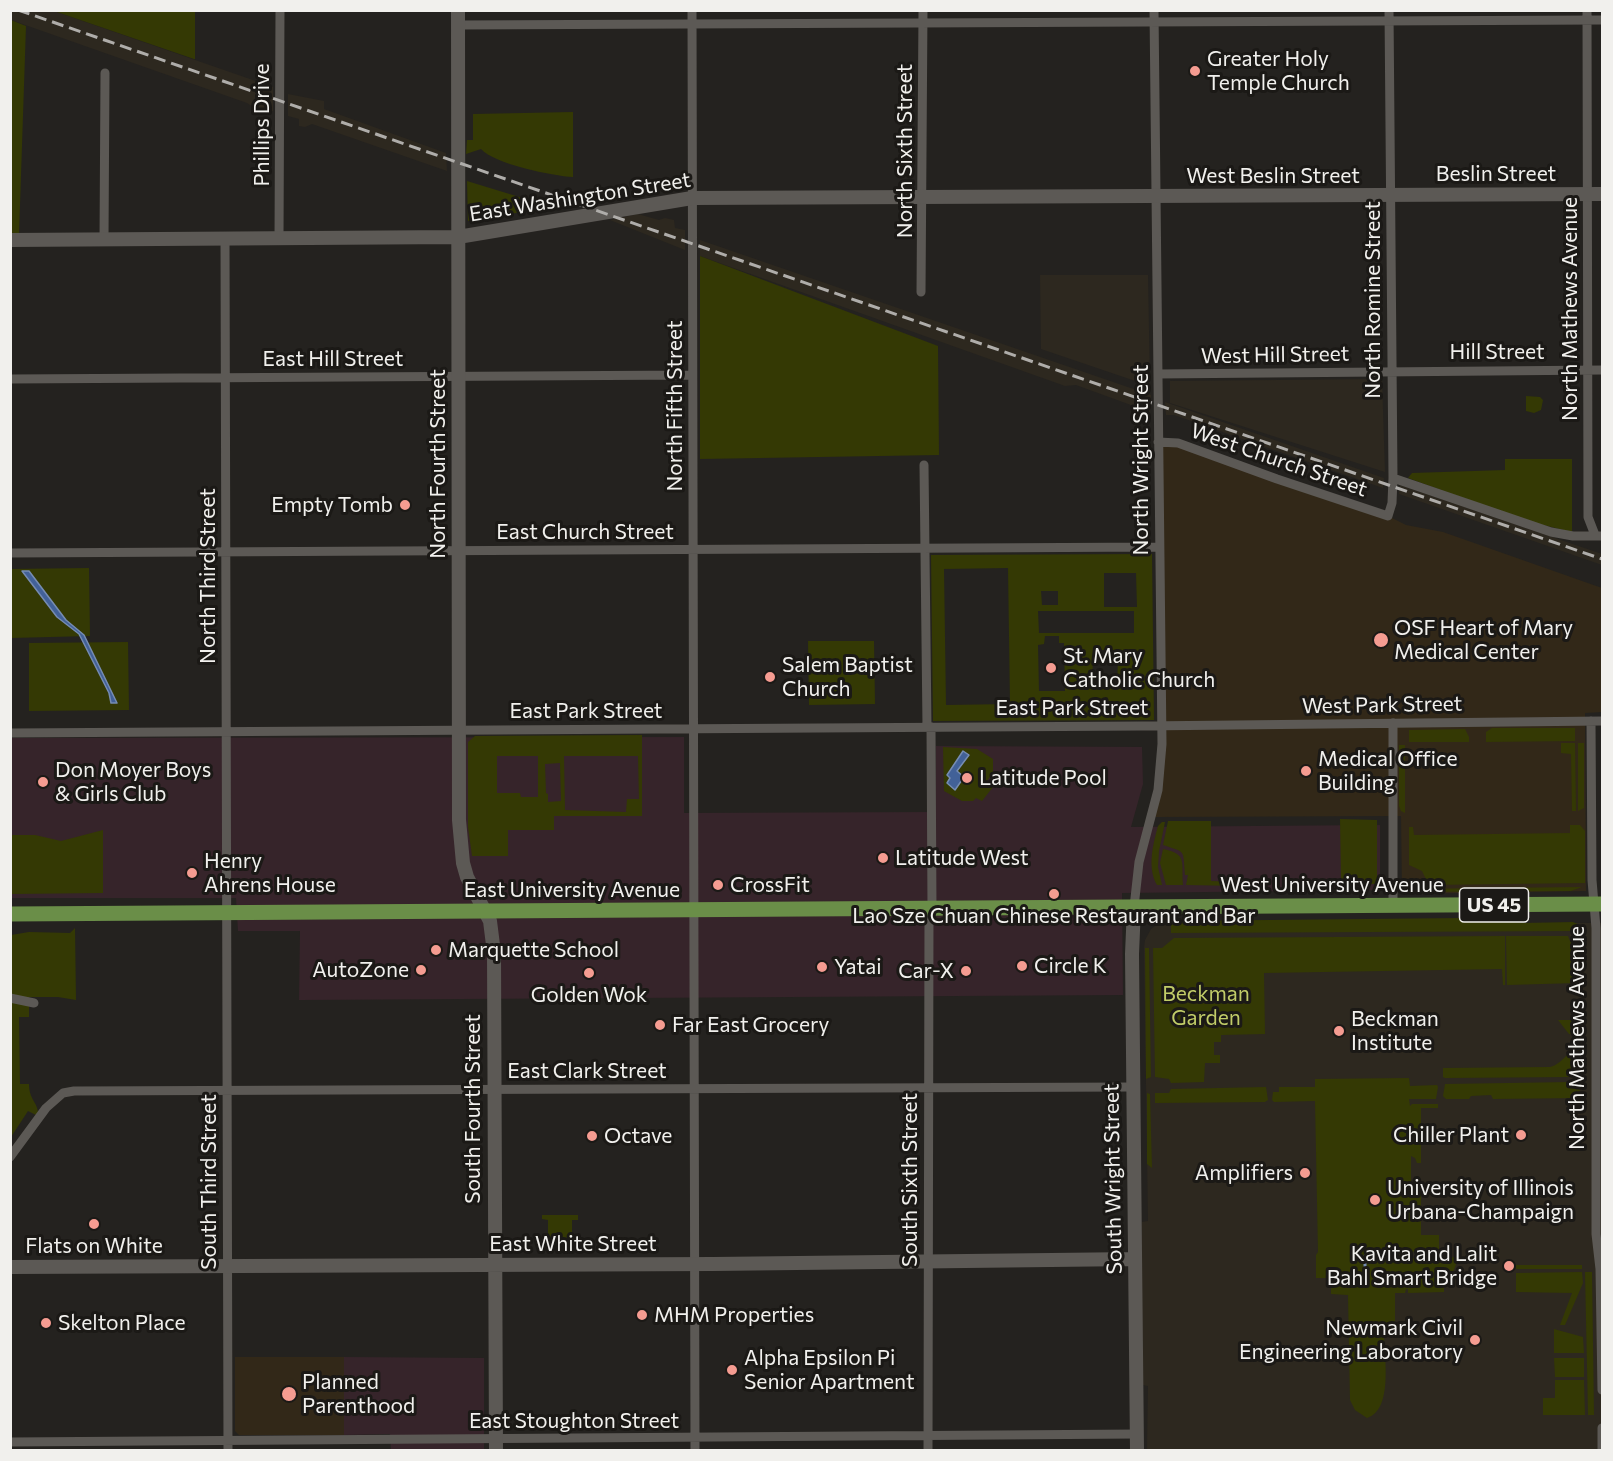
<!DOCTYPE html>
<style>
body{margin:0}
#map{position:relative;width:1613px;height:1461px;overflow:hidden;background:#24221f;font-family:Commissioner,sans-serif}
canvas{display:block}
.frame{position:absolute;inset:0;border:12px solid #f1f0ed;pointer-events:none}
</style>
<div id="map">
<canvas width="1613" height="1461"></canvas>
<div class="frame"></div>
</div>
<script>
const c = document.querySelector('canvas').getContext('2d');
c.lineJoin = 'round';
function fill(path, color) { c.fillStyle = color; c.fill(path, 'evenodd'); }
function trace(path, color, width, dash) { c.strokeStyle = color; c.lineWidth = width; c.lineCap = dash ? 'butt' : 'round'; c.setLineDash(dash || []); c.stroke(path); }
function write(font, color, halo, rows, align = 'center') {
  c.font = font + ' Commissioner,sans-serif'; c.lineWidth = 6; c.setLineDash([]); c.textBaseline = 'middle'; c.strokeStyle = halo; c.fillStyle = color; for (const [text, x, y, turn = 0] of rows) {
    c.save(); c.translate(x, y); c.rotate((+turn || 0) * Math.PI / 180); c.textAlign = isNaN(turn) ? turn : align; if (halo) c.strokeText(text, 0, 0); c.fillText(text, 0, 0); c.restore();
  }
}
const commercial = new Path2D(`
 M684,737v76l252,-1v-66l206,1 1,37 -12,43 249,-2v65l-258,3 1,102 -824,5 1,-69h-62l-2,-33h-225v-160z
 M344,1357l140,1v92h-93l-1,-16 -46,1z`);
const built = new Path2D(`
 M11,11h43l219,76v24h-14l-12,-8 -236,-83z
 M288,94l36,7v8l122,44 1,18 -135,-47 -7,3 -6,-1v-7l-11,-3z
 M638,214l21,6 6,-2 9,2 1,8 10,2v20l-75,-30z
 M700,240l451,155 -1,17 -74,-27 -11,1 -365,-130z
 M1040,275h108l2,111 -109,-37z
 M1382,379l3,93 -215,-69v-22z
 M1165,402l219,76 -1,10 -209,-73h-8z
 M1400,485l202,69v11l-203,-71z
 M1171,921l431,2v527h-455l1,-64 -5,-1 -2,-115 1,-48 6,-1 -4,-273 1,-8 6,-11 10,-7z`);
const medical = new Path2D(`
 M1160,441l228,75 18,9 37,7 159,56v124l-17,1 1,178 -184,3 -1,-78 -248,1 9,-52z
 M235,1357h109v78h-105l-4,-4z`);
const green = new Path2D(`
 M54,11h141v48h-1z
 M11,20l15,6 -7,209h-8z
 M573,112v65c-20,-1 -79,-13 -92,-28l-15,5 1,-14h6v-26z
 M467,181l85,26 -84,14z
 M700,256l238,90 1,109 -239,4z
 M1526,396l14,1 3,3 -2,10 -7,3 -8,-2z
 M1505,459h67v73l-45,-11 -119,-43 4,-5 93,-3z
 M1152,554l2,166 -221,1 -2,-166zM1008,568l2,136 -64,1 -2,-136zM1104,573h32l1,34h-33zM1041,591h17v14h-16zM1038,611h96v22h-95zM1045,636h14v7h5l1,48h-26l-1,-46 6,-1zM1098,650h15v10h5l-1,24h-25l1,-25h5z
 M89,568l1,68 -79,2 -1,-69z
 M808,641h66l1,63 -66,1z
 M128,642l1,68 -100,1v-68z
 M1492,728h83v13l-89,1v-10z
 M1465,729l4,8v5h-60v-12z
 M642,735v81h-88v14h-46v26h-36l-4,-29v-85l7,-6zM497,756h41v41h-17l-1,-4h-23zM564,756h74l1,43h-12l-1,13 -61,-2zM560,763l1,38 -13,1v-8l-2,-1 -1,-29z
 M1561,743h14l1,68h-4l-1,-57 -10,-1z
 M1578,743h6v65l-6,3z
 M1399,745h6v68l-4,-2 -2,-5z
 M943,747l34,2 16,10v14l-7,9 7,5 -11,14 -6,-3 -3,3h-11l-18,-10z
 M1340,819l37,1v64h-45l1,-4 8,-1z
 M1168,821h43v60l28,1 1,4 -54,-1 2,-10h-3c-2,-27 1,-22 -22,-30z
 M1162,822h3l-6,29 -1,16 4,18h-5c-10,-17 -4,-41 1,-59z
 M1570,825h10l5,6v52l-156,2 -7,-14 -13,-6v-38h4l1,8 156,-2z
 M103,830v63l-92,1v-59h24l26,6z
 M1163,849c25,5 18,13 20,36h-17l-6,-22z
 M1582,887l-11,4 -157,1 -10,-3z
 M1463,918l63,5 47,-1 9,4 -7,5 -404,2v-12z
 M75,928l1,72 -18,-3h-29v20h-10l1,67h9c0,15 8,18 9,28l-2,3 -8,-4 -17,26v-202l18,-3 41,1z
 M1505,936v49h-2l-1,-16 -238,4 1,61 -44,1v7h-7v13h6v8h-15l-1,19 -33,1 -2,-4 -14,-2 -2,-129h9l12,-10z
 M1506,936h62l2,5 9,5 -1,37 -71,2z
 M1145,948h4l2,129 -5,2z
 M1558,1020h20l1,15 -10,-1z
 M1580,1049v22l-3,1 -1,-5v4l-4,2v4l-127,1 -2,-1v-9l107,-1c13,-3 17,-17 30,-18z
 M1409,1078l1,8 27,-1 1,2 -2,12h-27l1,7 2,-2h26v4h-17v55h-4l-2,-5 -4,-2v31l6,-2 1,-4 3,-1v55h18v18h-24l-2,-2 -1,7 48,-1 2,2 -5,3 -4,10 -9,1v19l-36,1v-4h-2l-1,4h-10v44h-7l-1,-4 -3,-1c0,23 10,78 -17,86l-12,-8 -5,-10 -2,-105 -17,-1v-16h-15v-23l2,-3 -3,-151 -41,1 -2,-2 1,-8h6v-5h36v-8z
 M1572,1082l4,6v4l1,-6 3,2 -1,10 -86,1 -2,-4 -20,1 -2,3h-23l-3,-3 2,-12z
 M1266,1087l2,13 -3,2 -110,1v-10h14l2,-4z
 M1147,1093l3,1 2,74 -5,-4z
 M542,1215h36v5h-6v18h-24v-18l-6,-1z
 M1516,1265h66v4h-66z
 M1582,1272l1,11 -18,42h-5l12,-32 -56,-1v-19z
 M1585,1272h7l2,143h-6z
 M1554,1329l29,8 1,16h-30z
 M1554,1358h30v19h-29z
 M1555,1380h29l1,35h-42v-17h12z`);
const water = new Path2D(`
 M22,571h7l37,49 18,15 33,68h-6l-2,-10 -30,-59 -22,-17z
 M963,751l6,4 -12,16 7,6 -9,13 -8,-7 3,-5 -3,-3z`);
const stream = new Path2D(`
 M1365,1256v10`);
const street = new Path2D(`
 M692,10l3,1440
 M1587,10l1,507 7,18
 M458,25l1144,-5
 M225,239l3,1211
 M279,239l1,-229
 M104,240l1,-167
 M921,292l2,-282
 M1158,374l444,-4
 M10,379l682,-4
 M1158,442l20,1 99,36 111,37 4,-13 1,-25 -4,-468
 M924,465l3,262
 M1393,478l158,54 22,4h29
 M10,553l1149,-6
 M1591,721l1,159 4,48v306l4,35 2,121
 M1393,723v183
 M931,727l1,182
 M10,733l1132,-7 460,-5
 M1134,907l5,-45 19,-72 4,-46 -8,-734
 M10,998l24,5
 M10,1157l36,-49 17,-15 11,-2 1059,-4
 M10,1442l1128,-8
 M928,1450l1,-541
 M1602,1450v-22`);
const secondary = new Path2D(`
 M458,10l1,810 4,43 4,14 23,44 4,32 2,497
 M10,240l448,-3 234,-39 910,-4
 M1134,907l-2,47 5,496
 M10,1267l703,-3 422,-5`);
const primary = new Path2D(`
 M10,914l1592,-10`);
const rail = new Path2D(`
 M18,10l1584,549`);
const markers = [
 [1195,71,6,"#f59c91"],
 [405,505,6,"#f59c91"],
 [1381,640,8,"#f59c91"],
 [1051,668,6,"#f59c91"],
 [770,677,6,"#f59c91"],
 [1306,771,6,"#f59c91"],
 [967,778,6,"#f59c91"],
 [43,782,6,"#f59c91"],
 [883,858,6,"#f59c91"],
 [192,873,6,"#f59c91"],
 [718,885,6,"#f59c91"],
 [1054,894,6,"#f59c91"],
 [436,950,6,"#f59c91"],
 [1022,966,6,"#f59c91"],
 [822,967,6,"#f59c91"],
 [421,970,6,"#f59c91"],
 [966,971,6,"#f59c91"],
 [589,973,6,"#f59c91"],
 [660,1025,6,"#f59c91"],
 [1339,1031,6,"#f59c91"],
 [1521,1135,6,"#f59c91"],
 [592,1136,6,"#f59c91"],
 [1305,1173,6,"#f59c91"],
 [1375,1200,6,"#f59c91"],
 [94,1224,6,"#f59c91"],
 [1509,1266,6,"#f59c91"],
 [642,1315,6,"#f59c91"],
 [46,1323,6,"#f59c91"],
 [1475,1340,6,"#f59c91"],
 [732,1370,6,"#f59c91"],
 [289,1394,8,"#f59c91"]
];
const shields = [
 [1494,905,69]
];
const shieldNames = [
 ["US 45",1494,905]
];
const poiNames = [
 ["Greater Holy",1207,59],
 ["Temple Church",1207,83],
 ["Empty Tomb",393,505,"right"],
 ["OSF Heart of Mary",1394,628],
 ["Medical Center",1394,652],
 ["St. Mary",1063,656],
 ["Catholic Church",1063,680],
 ["Salem Baptist",782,665],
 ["Church",782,689],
 ["Medical Office",1318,759],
 ["Building",1318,783],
 ["Don Moyer Boys",55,770],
 ["& Girls Club",55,794],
 ["Latitude Pool",979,778],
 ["Latitude West",895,858],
 ["Henry",204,861],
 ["Ahrens House",204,885],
 ["CrossFit",730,885],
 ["Lao Sze Chuan Chinese Restaurant and Bar",1054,916,"center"],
 ["Marquette School",448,950],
 ["Circle K",1034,966],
 ["Yatai",834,967],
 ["AutoZone",409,970,"right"],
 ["Car-X",954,971,"right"],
 ["Golden Wok",589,995,"center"],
 ["Beckman",1351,1019],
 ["Institute",1351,1043],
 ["Far East Grocery",672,1025],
 ["Chiller Plant",1509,1135,"right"],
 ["Octave",604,1136],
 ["Amplifiers",1293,1173,"right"],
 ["University of Illinois",1387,1188],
 ["Urbana-Champaign",1387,1212],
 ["Flats on White",94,1246,"center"],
 ["Kavita and Lalit",1497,1254,"right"],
 ["Bahl Smart Bridge",1497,1278,"right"],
 ["MHM Properties",654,1315],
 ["Skelton Place",58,1323],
 ["Newmark Civil",1463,1328,"right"],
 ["Engineering Laboratory",1463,1352,"right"],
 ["Alpha Epsilon Pi",744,1358],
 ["Senior Apartment",744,1382],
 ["Planned",302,1382],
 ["Parenthood",302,1406]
];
const streetNames = [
 ["Phillips Drive",262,125,-90],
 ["North Sixth Street",905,151,-90],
 ["Beslin Street",1496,174],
 ["West Beslin Street",1273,176],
 ["East Washington Street",580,197,-9],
 ["North Romine Street",1373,300,-90],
 ["North Mathews Avenue",1570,309,-90],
 ["Hill Street",1497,352],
 ["West Hill Street",1275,355,-1],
 ["East Hill Street",333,359],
 ["North Fifth Street",675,406,-90],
 ["North Wright Street",1141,460,-90],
 ["West Church Street",1279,460,19],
 ["North Fourth Street",438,464,-90],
 ["East Church Street",585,532],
 ["North Third Street",208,576,-90],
 ["West Park Street",1382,705,-1],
 ["East Park Street",1072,708],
 ["East Park Street",586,711],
 ["West University Avenue",1332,885],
 ["East University Avenue",572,890],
 ["North Mathews Avenue",1577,1038,-90],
 ["East Clark Street",587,1071],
 ["South Fourth Street",473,1109,-90],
 ["South Wright Street",1113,1179,-91],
 ["South Sixth Street",910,1180,-90],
 ["South Third Street",209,1182,-90],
 ["East White Street",573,1244],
 ["East Stoughton Street",574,1421]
];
const parkNames = [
 ["Beckman",1206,994],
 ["Garden",1206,1018]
];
fill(commercial, '#36242a');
fill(built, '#2d281f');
fill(medical, '#322818');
fill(green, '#343904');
fill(water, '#426198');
trace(water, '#768cb2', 1.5);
trace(stream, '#768cb2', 3);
trace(street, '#5c5955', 9);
trace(secondary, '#5c5955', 14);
trace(primary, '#6a8e48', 15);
trace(rail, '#afadaa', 3, [12, 6]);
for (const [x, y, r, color] of markers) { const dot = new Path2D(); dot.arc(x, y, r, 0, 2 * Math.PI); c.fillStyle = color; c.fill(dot); trace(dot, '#1b1916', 2); }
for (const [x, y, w] of shields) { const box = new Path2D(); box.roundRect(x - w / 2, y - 17, w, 34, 4.5); c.fillStyle = '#1b1916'; c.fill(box); trace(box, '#f1f0ed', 1.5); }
write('bold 20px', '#f1f0ed', null, shieldNames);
write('21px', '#f1f0ed', '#1b1916', poiNames, 'left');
write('21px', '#f1f0ed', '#1b1916', streetNames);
write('21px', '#c1cc68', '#1b1916', parkNames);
</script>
